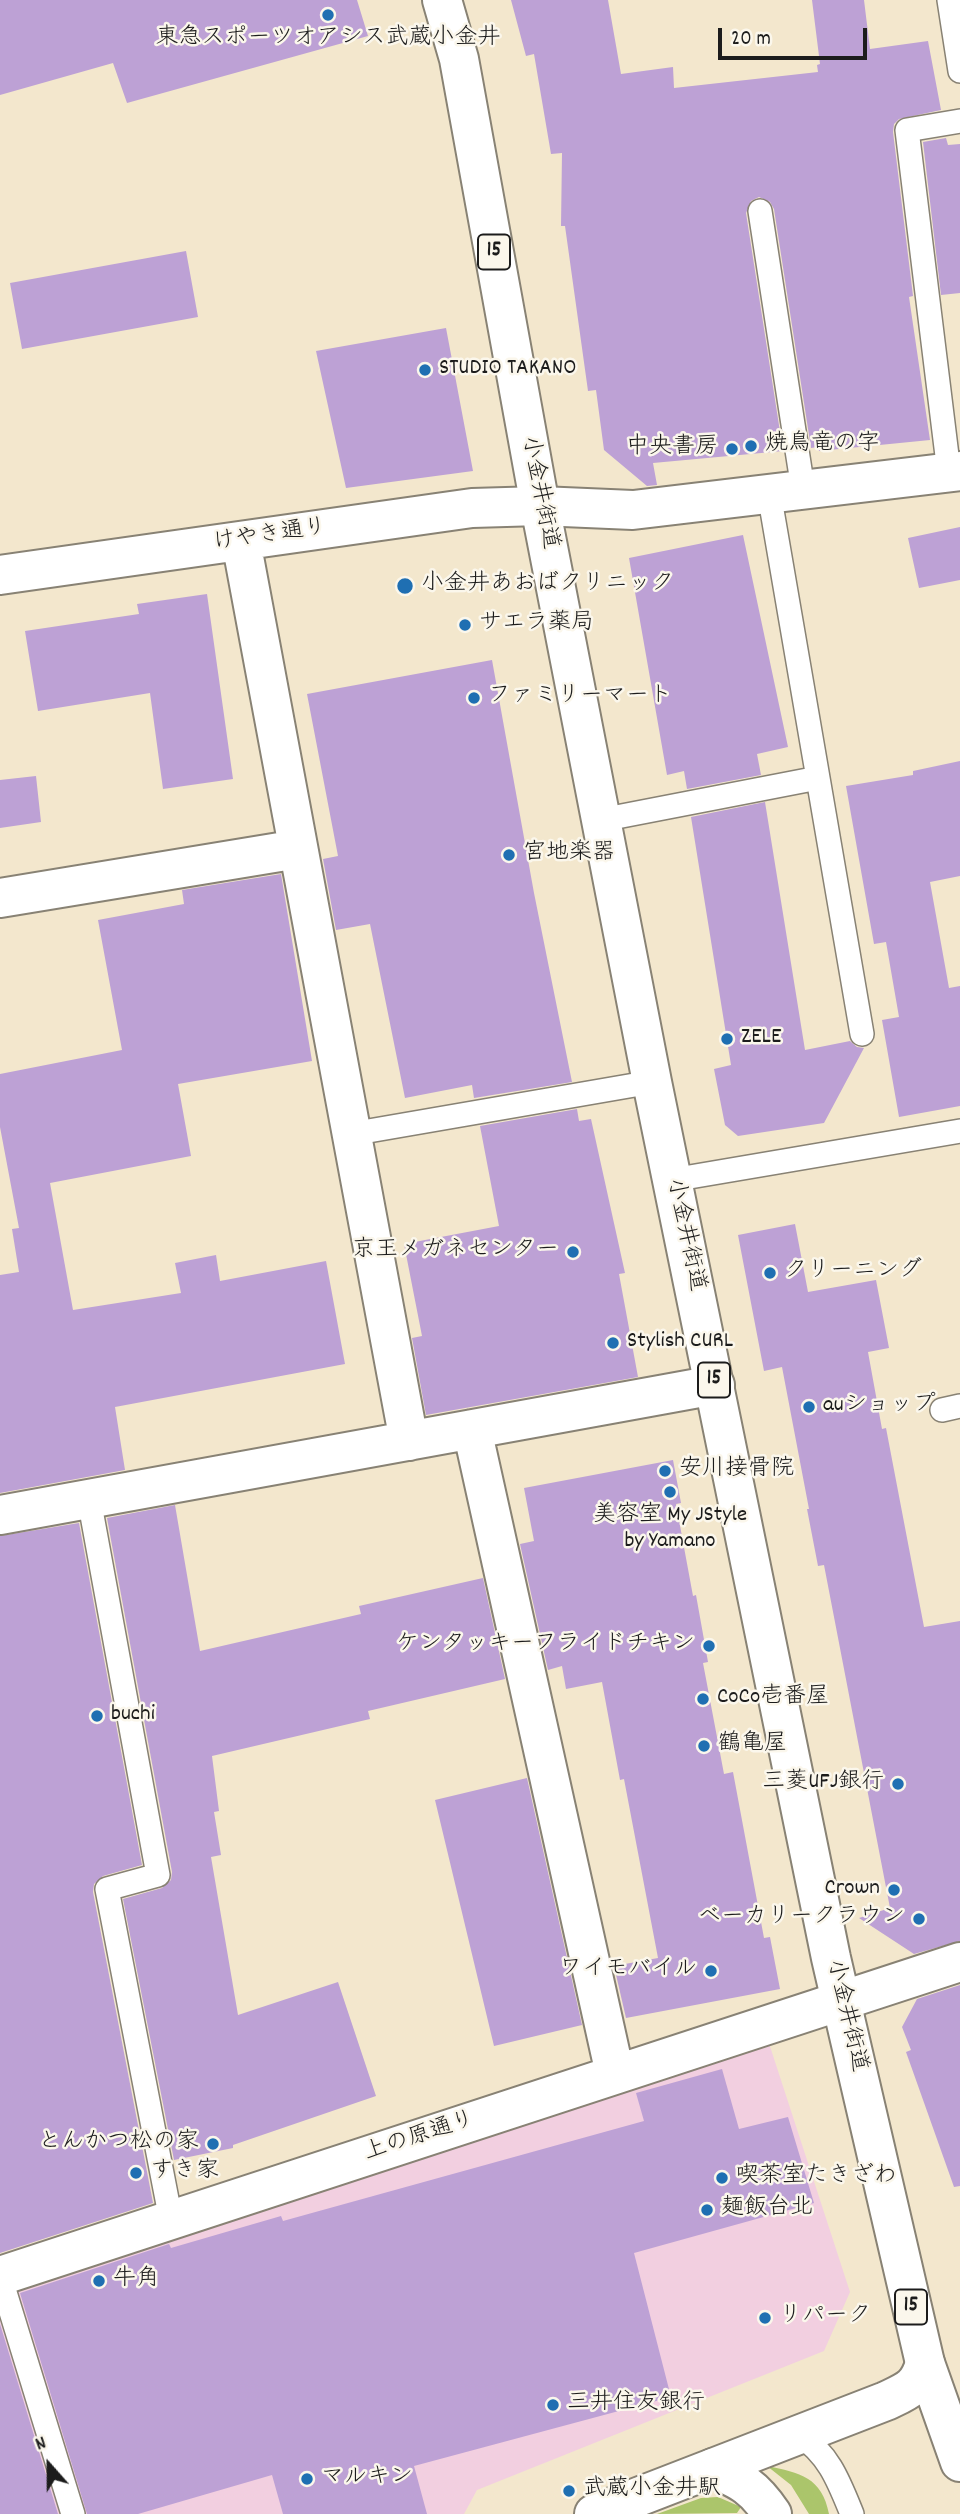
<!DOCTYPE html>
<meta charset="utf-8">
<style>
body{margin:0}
#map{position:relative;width:960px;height:2514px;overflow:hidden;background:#f3e7cd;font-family:Dekko,sans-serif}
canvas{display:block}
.north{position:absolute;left:14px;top:2430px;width:70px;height:70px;-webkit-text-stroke:5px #fbf7ec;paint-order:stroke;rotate:339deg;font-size:19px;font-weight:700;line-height:28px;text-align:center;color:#1c1c1c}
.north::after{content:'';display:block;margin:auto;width:24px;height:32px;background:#1c1c1c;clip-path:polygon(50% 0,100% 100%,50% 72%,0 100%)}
.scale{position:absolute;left:718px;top:28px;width:149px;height:32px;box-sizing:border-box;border:4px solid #1c1c1c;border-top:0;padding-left:9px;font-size:21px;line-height:24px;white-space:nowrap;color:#1c1c1c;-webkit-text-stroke:5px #fbf7ec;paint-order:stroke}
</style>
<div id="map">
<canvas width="960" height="2514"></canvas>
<div class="north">N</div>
<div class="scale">20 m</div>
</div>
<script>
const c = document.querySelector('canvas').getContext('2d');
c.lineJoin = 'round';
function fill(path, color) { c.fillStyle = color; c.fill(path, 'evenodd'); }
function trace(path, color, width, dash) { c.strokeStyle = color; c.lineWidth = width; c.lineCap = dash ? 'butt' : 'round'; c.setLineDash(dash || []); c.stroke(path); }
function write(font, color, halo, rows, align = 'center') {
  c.font = font + ' Dekko,"Klee One",sans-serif'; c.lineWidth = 5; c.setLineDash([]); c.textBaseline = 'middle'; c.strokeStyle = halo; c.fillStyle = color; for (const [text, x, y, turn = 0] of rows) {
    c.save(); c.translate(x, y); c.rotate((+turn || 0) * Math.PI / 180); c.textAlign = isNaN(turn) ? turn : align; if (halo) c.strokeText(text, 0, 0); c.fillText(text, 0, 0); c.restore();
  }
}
const built = new Path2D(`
 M765,2031l85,261 -26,59 -347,139 -13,24h-464v-229z`);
const green = new Path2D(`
 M767,2466c33,7 55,11 62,48h-20l-18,-29z
 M718,2497l23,10 -4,6 -80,1 44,-16z`);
const building = new Path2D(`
 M0,0h357l11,36 -241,67 -14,-40 -113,32z
 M511,0h97l13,74 52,-7 1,21 144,-16 -1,-7 3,-1 -8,-64h52l6,49 58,-8 13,69 -42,9 -5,5 -1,8 20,164 -4,1 21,143 -111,11 -1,-4 -7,1 -37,-239 -4,-7 -11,-5 -8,4 -5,12 37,238 -130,12 4,22 -10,1 -43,-36 -8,-60 -8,1 -23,-165h-4l1,-73 -11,1 -17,-100 -8,2z
 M946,138l2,7 12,-1v149l-19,2 -18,-153z
 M186,251l12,66 -176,32 -12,-66z
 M446,328l27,143 -127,17 -30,-137z
 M960,527v53l-41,8 -11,-50z
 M743,535l45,212 -31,7 4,21 -74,14 -3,-18 -17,4 -38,-217z
 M207,594l26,185 -70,10 -13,-96 -112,18 -13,-80 114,-17 -2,-10z
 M492,660l42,233 38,189 -98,16 -2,-13 -67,13 -35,-174 -34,6 -13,-71 15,-3 -31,-162z
 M960,761v115l-30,6 19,106 11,-2v120l-61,11 -17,-97 17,-3 -13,-75 -12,2 -28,-158 67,-11v-4z
 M36,776l5,46 -41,6v-48z
 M765,802l40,248 45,-9 7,6 7,1 -40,75 -86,13 -13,-11 -11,-56 17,-4 -40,-248z
 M281,874l31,187 -134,23 13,72 -141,27 23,127 108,-17 -6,-30 41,-8 4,26 106,-20 19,103 -230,43 10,63 -125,23v-218l19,-3 -7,-43 7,-1 -19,-101v-53l122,-24 -24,-130 86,-16 -2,-14z
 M577,1109l2,12 12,-2 34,154 -6,1 19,103 -212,38 -14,-77 10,-2 -18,-92 95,-18 -19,-100z
 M795,1224l13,68 68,-12 13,68 -21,4 14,77 4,-1 38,199 36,-6v320l-46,13 -55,-36 31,-10 -66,-343 -6,1 -11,-57h2l-27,-142 -18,4 -26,-136z
 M673,1460l8,43 -5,1 17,92 3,-1 12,67 -5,1 21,111 9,-2 31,166 6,-1 10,52 -154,29 -12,-52 44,-8 -34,-179 -4,1 -18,-98 -36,7 -4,-23 -14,4 -28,-126 14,-3 -10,-53z
 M175,1505l25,146 161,-37 -2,-8 124,-28 22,101 -137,32 2,8 -158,37 7,55 -5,1 7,43 -10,2 27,158 100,-33 38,114 -143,49v3l-59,12 -51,-261 39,-11 9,-8 1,-8 -65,-354z
 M79,1523l63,342 -39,11 -9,8 -1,8 60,311 -153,50v-717z
 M527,1778l55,247 -88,21 -59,-246z
 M960,1985v201l-6,1 -48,-135 5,-2 -9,-23 15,-28z
 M722,2069l17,60 49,-12 26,86 -180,50 37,144 -257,69 13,48h-144l-11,-39 -134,39h-51l-67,-221 149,-49 2,4 110,-32 2,5 361,-100 -8,-28z
 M0,2324l58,190h-58z`);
const service = new Path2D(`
 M949,0l11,71
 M760,211l43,278
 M949,472l-42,-342 53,-9
 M769,493l93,541
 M601,820l217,-42
 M351,1134l301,-52
 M672,1180l288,-49
 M942,1410l18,-4
 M89,1499l69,376 -51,14 64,331
 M0,2276l73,238
 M799,2435c30,19 40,47 53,79`);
const minor = new Path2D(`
 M241,541l168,900
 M0,575l472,-67 68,-2 93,4 327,-39
 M0,898l298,-49
 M472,1429l143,645
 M0,1515l715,-130
 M0,2276l960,-314
 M713,2468c29,13 41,19 59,46`);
const tertiary = new Path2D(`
 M594,2514l292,-113c21,-10 32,-13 39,-38`);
const primary = new Path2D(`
 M442,0l17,59 81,447 112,576 179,876 94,405 35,99`);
const markers = [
 [328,15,7,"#1f6fb2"],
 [425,370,7,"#1f6fb2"],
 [751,446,7,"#1f6fb2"],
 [732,449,7,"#1f6fb2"],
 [405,586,9,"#1f6fb2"],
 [465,625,7,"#1f6fb2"],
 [474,698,7,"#1f6fb2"],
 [509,855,7,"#1f6fb2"],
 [727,1039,7,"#1f6fb2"],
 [573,1252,7,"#1f6fb2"],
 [770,1273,7,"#1f6fb2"],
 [613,1343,7,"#1f6fb2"],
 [809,1407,7,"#1f6fb2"],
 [665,1471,7,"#1f6fb2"],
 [670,1492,7,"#1f6fb2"],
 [709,1646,7,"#1f6fb2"],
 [703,1699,7,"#1f6fb2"],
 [97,1716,7,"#1f6fb2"],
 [704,1746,7,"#1f6fb2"],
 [898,1784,7,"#1f6fb2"],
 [894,1890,7,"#1f6fb2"],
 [919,1919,7,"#1f6fb2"],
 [711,1971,7,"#1f6fb2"],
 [213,2144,7,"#1f6fb2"],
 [136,2173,7,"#1f6fb2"],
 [722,2178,7,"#1f6fb2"],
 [707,2210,7,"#1f6fb2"],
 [99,2281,7,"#1f6fb2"],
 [765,2318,7,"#1f6fb2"],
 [553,2405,7,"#1f6fb2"],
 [307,2479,7,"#1f6fb2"],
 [569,2491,7,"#1f6fb2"]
];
const shields = [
 [494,252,32],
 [714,1380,32],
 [911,2307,32]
];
const shieldNames = [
 ["15",494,252],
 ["15",714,1380],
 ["15",911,2307]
];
const poiNames = [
 ["東急スポーツオアシス武蔵小金井",328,40,"center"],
 ["STUDIO TAKANO",439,370],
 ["焼鳥竜の字",765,446],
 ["中央書房",718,449,"right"],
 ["小金井あおばクリニック",421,586],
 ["サエラ薬局",479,625],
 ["ファミリーマート",488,698],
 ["宮地楽器",523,855],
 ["ZELE",741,1039],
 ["京王メガネセンター",559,1252,"right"],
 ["クリーニング",784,1273],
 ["Stylish CURL",627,1343],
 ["auショップ",823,1407],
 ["安川接骨院",679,1471],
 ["美容室 My JStyle",670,1517,"center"],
 ["by Yamano",670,1543,"center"],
 ["ケンタッキーフライドチキン",695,1646,"right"],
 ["CoCo壱番屋",717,1699],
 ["buchi",111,1716],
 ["鶴亀屋",718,1746],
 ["三菱UFJ銀行",884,1784,"right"],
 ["Crown",880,1890,"right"],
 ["ベーカリークラウン",905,1919,"right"],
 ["ワイモバイル",697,1971,"right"],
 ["とんかつ松の家",199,2144,"right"],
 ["すき家",150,2173],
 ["喫茶室たきざわ",736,2178],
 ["麺飯台北",721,2210],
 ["牛角",113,2281],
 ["リパーク",779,2318],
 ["三井住友銀行",567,2405],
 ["マルキン",321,2479],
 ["武蔵小金井駅",583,2491]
];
const streetNames = [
 ["小金井街道",538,493,79],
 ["けやき通り",270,537,-8],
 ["小金井街道",684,1235,78],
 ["小金井街道",845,2016,77],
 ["上の原通り",420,2138,-18]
];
fill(built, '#f2cfe0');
fill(green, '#abc56b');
fill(building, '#bda1d5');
trace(service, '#888274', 26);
trace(minor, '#888274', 42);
trace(tertiary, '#888274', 42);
trace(primary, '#888274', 42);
trace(service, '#fff', 23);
trace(minor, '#fff', 38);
trace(tertiary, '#fff', 38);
trace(primary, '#fff', 38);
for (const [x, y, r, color] of markers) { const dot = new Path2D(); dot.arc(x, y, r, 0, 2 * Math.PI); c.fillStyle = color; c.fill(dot); trace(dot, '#fbf7ec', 2.5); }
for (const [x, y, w] of shields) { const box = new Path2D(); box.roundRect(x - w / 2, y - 17.5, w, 35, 5); c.fillStyle = '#fbf7ec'; c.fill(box); trace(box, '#1c1c1c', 2); }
write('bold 21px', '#1c1c1c', null, shieldNames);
write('23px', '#1c1c1c', '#fbf7ec', poiNames, 'left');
write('23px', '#1c1c1c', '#fbf7ec', streetNames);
</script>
